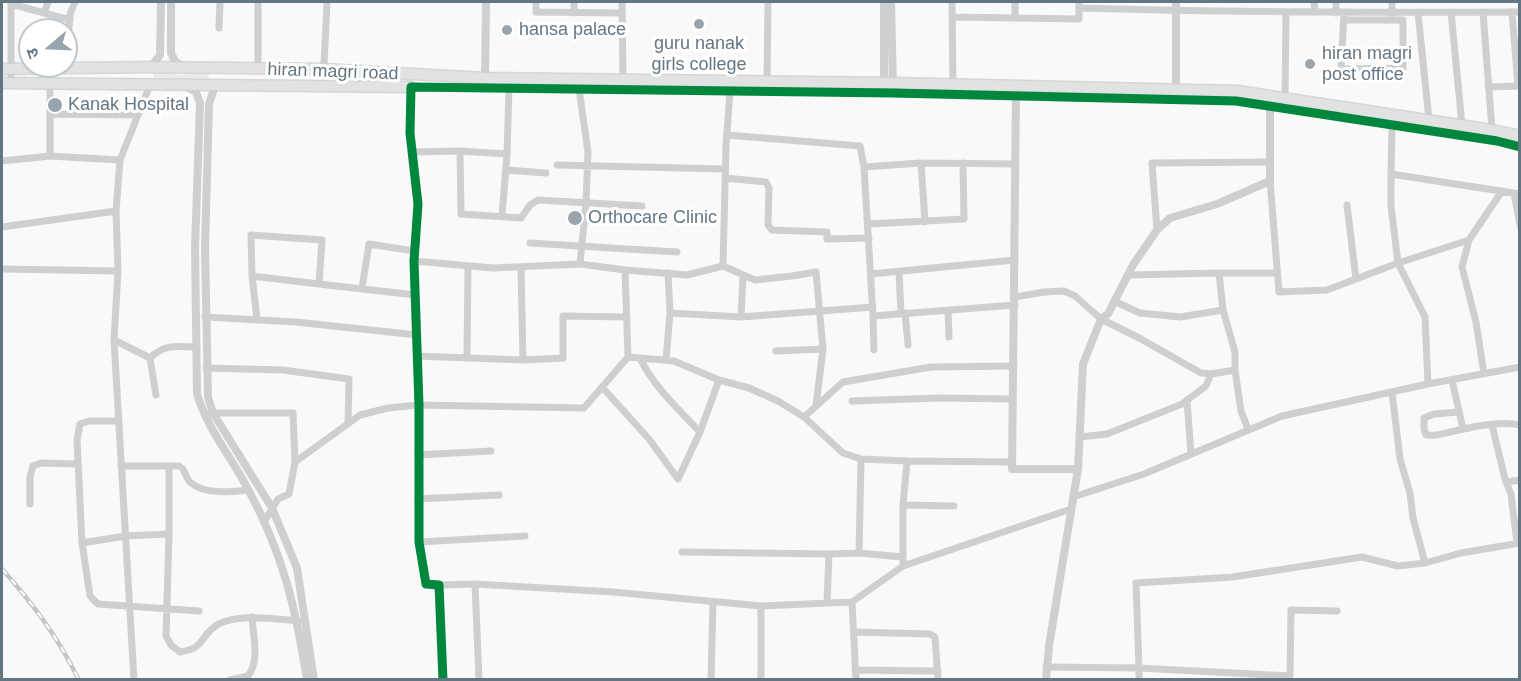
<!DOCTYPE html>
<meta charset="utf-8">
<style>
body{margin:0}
#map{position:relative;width:1521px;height:681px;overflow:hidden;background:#f9f9f9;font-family:Helvetica,"Noto Sans Devanagari",sans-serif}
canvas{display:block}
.frame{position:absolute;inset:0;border:3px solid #657683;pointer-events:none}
.north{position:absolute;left:18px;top:18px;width:60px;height:60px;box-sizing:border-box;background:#fff;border:2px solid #c1c8cd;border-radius:50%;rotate:251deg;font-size:16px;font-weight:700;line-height:24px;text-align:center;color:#657683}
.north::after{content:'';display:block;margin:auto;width:21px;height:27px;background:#99a4ac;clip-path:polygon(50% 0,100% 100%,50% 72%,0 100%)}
</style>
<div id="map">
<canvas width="1521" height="681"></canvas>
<div class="frame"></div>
<div class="north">उ</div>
</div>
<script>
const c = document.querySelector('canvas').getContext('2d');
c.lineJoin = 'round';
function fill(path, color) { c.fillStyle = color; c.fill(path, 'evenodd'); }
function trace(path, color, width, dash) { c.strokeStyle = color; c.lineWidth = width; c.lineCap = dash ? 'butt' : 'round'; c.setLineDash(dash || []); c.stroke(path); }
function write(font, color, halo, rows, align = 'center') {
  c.font = font + ' Helvetica,sans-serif'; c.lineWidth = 6; c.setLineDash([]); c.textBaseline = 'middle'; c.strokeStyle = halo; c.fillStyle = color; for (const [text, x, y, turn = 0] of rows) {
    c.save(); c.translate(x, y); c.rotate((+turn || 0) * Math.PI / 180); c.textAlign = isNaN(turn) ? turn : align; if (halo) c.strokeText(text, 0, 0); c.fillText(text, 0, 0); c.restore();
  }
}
const green = new Path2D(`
 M200,70l8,2 1,4 -3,7 -30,-4 -21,4 -2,-9 4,-3 27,4z`);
const minor = new Path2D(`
 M258,2v67
 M536,2v10l86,1
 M622,2l1,78
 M952,2l1,84
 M1015,2v16
 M1079,2v6c147,4 294,5 441,4
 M1314,2l1,10
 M11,4l59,16
 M1451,12l11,113
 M1483,12l9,118
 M1512,12l6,74
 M44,13l4,-11
 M574,13v-11
 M1336,13v-11
 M1392,13v-11
 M1418,13l11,107
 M952,17l127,2v-11
 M1344,20h59v48l-62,1 3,-56
 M219,28l1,-26
 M66,69l4,-55 5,-12
 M11,83v-81
 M767,83l1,-81
 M323,85l4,-83
 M411,87l-1,46 8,71 -4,57 5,144v137l7,42 13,1 4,95
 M1488,87l32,-1
 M579,89l9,63 -2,50 -6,62 45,6 3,87 46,4 45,19 30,8 29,13 26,16 39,-35 88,-15 83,-1
 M730,91l-4,55 -3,120 32,14 37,-4 24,-4 7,77 -7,56
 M1285,98l1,-86
 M50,114v-30
 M1392,125l-1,49 129,20
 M727,135l133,11 4,21 9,149 142,-11
 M460,151l1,63 60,4 9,-13 8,-5 104,6
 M413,152l47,-1 47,3
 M50,156v-42l87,1
 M2,161l48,-5 70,4
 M921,163l4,59
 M557,165l168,4
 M864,167l57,-4 95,1
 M506,170l40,3
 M725,178l41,4 3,6 -1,37 4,5 55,2v7l42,-1
 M1270,181l9,111 48,-2 71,-27 -7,-57v-32
 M1514,193l6,32
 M1347,205l9,74
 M502,216l5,-62 2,-65
 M868,224l96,-5 -1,-56
 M2,227l114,-16
 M1157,230l-5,-67 118,-1
 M1469,240l-7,27 14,55 8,52
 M530,243l147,9
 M414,261l79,7 87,-4
 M2,269l116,2 -2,-60 4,-51 30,-75
 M625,270l62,5 36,-9
 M118,271l-4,69 20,340
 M899,272l2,42
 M1219,273h57
 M871,274l144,-14
 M252,276l67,8
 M362,288l7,-44 45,7
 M1015,297l29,-5 20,-1 11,5 26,23 40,20 60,34 10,1 24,-4v-18l-12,-42 -4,-37 -91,2
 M1114,301l26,12 40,4 43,-7
 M948,310l1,27
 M670,313l71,4 132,-10
 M905,313l3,32
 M873,316l1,34
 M205,317l91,5 121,13
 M741,317l2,-42
 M257,319l-5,-43 -1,-41 71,5 -3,44 96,11
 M114,340l36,18 6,37
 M776,351l47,-2
 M417,356l106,4 -2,-93
 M150,358c15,-15 28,-11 47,-11
 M467,358l1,-92
 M640,358c13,28 39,52 60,74
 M523,360l40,-2v-42l64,1
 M666,360l4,-47 -2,-40
 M206,368l77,2 66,9 -1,44
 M1235,370l6,41 7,18
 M1452,380l11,49
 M1428,384l92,-17
 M602,387l47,52 29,40 22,-47 19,-52
 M1392,392l8,67 10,34 3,25 12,45
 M1187,400l4,54
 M852,401l87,-3 73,1
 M1459,412l-25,2 -10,4v11l2,6c11,2 22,-3 33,-5 16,-4 44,-9 61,-5
 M213,413h80l2,49
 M804,417l39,36 18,6 46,2
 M119,421h-30l-9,3 -3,16 5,103 8,53 8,8 101,7
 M1492,425l13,54 6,15 6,49
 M1080,437l27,-3 75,-30 24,-18 5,-12
 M418,455l73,-4
 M169,466h10
 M183,469c2,4 4,10 7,13 14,13 42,10 59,8
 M1506,482l14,-2
 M1073,497l71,-23 138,-58 146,-32 -3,-67 -27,-54 71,-23 33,-49
 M418,499l81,-4
 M30,504v-28l3,-10 8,-3 37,1
 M903,505l51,1
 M264,522l14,-23 11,-5 6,-32 65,-47 28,-7 31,-3 165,3 44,-51
 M169,534l-3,102 5,9 9,7c25,-4 18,-12 33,-24 19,-16 62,-9 85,-7
 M419,542l106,-6
 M82,543l43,-7 44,-2v-68h-48
 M682,552l147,2 30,-1 43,4
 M859,553l2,-94
 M903,566l168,-57
 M475,584l4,96
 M439,585l36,-1 138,8 148,14 91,-4 51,-36v-61l4,-44 105,1
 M852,602l4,78
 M827,603l2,-49
 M761,606v74
 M854,632l76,2 5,3 3,43
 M1046,667l93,1 -3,-85 97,-6 129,-20 36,9 27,-3 36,-10 59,-10
 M855,670l83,1
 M230,680l18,-4c12,-15 5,-41 4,-59
 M711,680l2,-78
 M1139,680v-12l151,8 1,-66 46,1`);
const tertiary = new Path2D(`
 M171,2v51l4,8 9,6
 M884,2v84
 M891,2l2,86
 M1176,2v92
 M151,67l9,-12 1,-53
 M485,82l1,-80
 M186,86l10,6 4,11 -5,145 2,146c11,36 35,64 52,97 34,63 47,118 58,189
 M215,86l-6,18 -4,143 3,150 5,16 59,95 25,60 17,112
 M411,87l482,6 343,8 261,40 23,6
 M1016,92l-4,377h66
 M1046,680l3,-34 29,-177 5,-105 18,-45 7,-5 25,-49 24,-35 13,-12 47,-14 53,-23v-75`);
const primary = new Path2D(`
 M2,69l149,-2 172,2 162,9 408,5 344,8 255,39 28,6
 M2,83l409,4`);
const rail = new Path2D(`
 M2,569c32,36 55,67 77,111`);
const cycleway = new Path2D(`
 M443,680l-4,-95 -13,-1 -7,-42v-137l-5,-144 4,-57 -8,-71 1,-46 482,6 343,8 261,40 23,6`);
const markers = [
 [699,24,6,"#99a4ac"],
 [507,30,6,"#99a4ac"],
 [1310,64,6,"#99a4ac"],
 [55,105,8,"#99a4ac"],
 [575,218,8,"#99a4ac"]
];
const poiNames = [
 ["hansa palace",519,30],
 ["guru nanak",699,44,"center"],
 ["girls college",699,65,"center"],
 ["hiran magri",1322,54],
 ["post office",1322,75],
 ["Kanak Hospital",68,105],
 ["Orthocare Clinic",588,218]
];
const streetNames = [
 ["hiran magri road",333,72,2]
];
fill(green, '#e8ebe6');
trace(primary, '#d5d6d7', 13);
trace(minor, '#cecfd0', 7);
trace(tertiary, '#cecfd0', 8);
trace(primary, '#e1e2e2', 10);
trace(rail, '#c3c5c6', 4.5);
trace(rail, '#fff', 2, [7]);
trace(cycleway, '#00873e', 9);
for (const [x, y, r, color] of markers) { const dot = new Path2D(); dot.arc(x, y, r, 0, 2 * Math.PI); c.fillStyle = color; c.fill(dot); trace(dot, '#fff', 2); }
write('18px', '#657683', '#fff', poiNames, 'left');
write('18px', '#657683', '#fff', streetNames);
</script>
